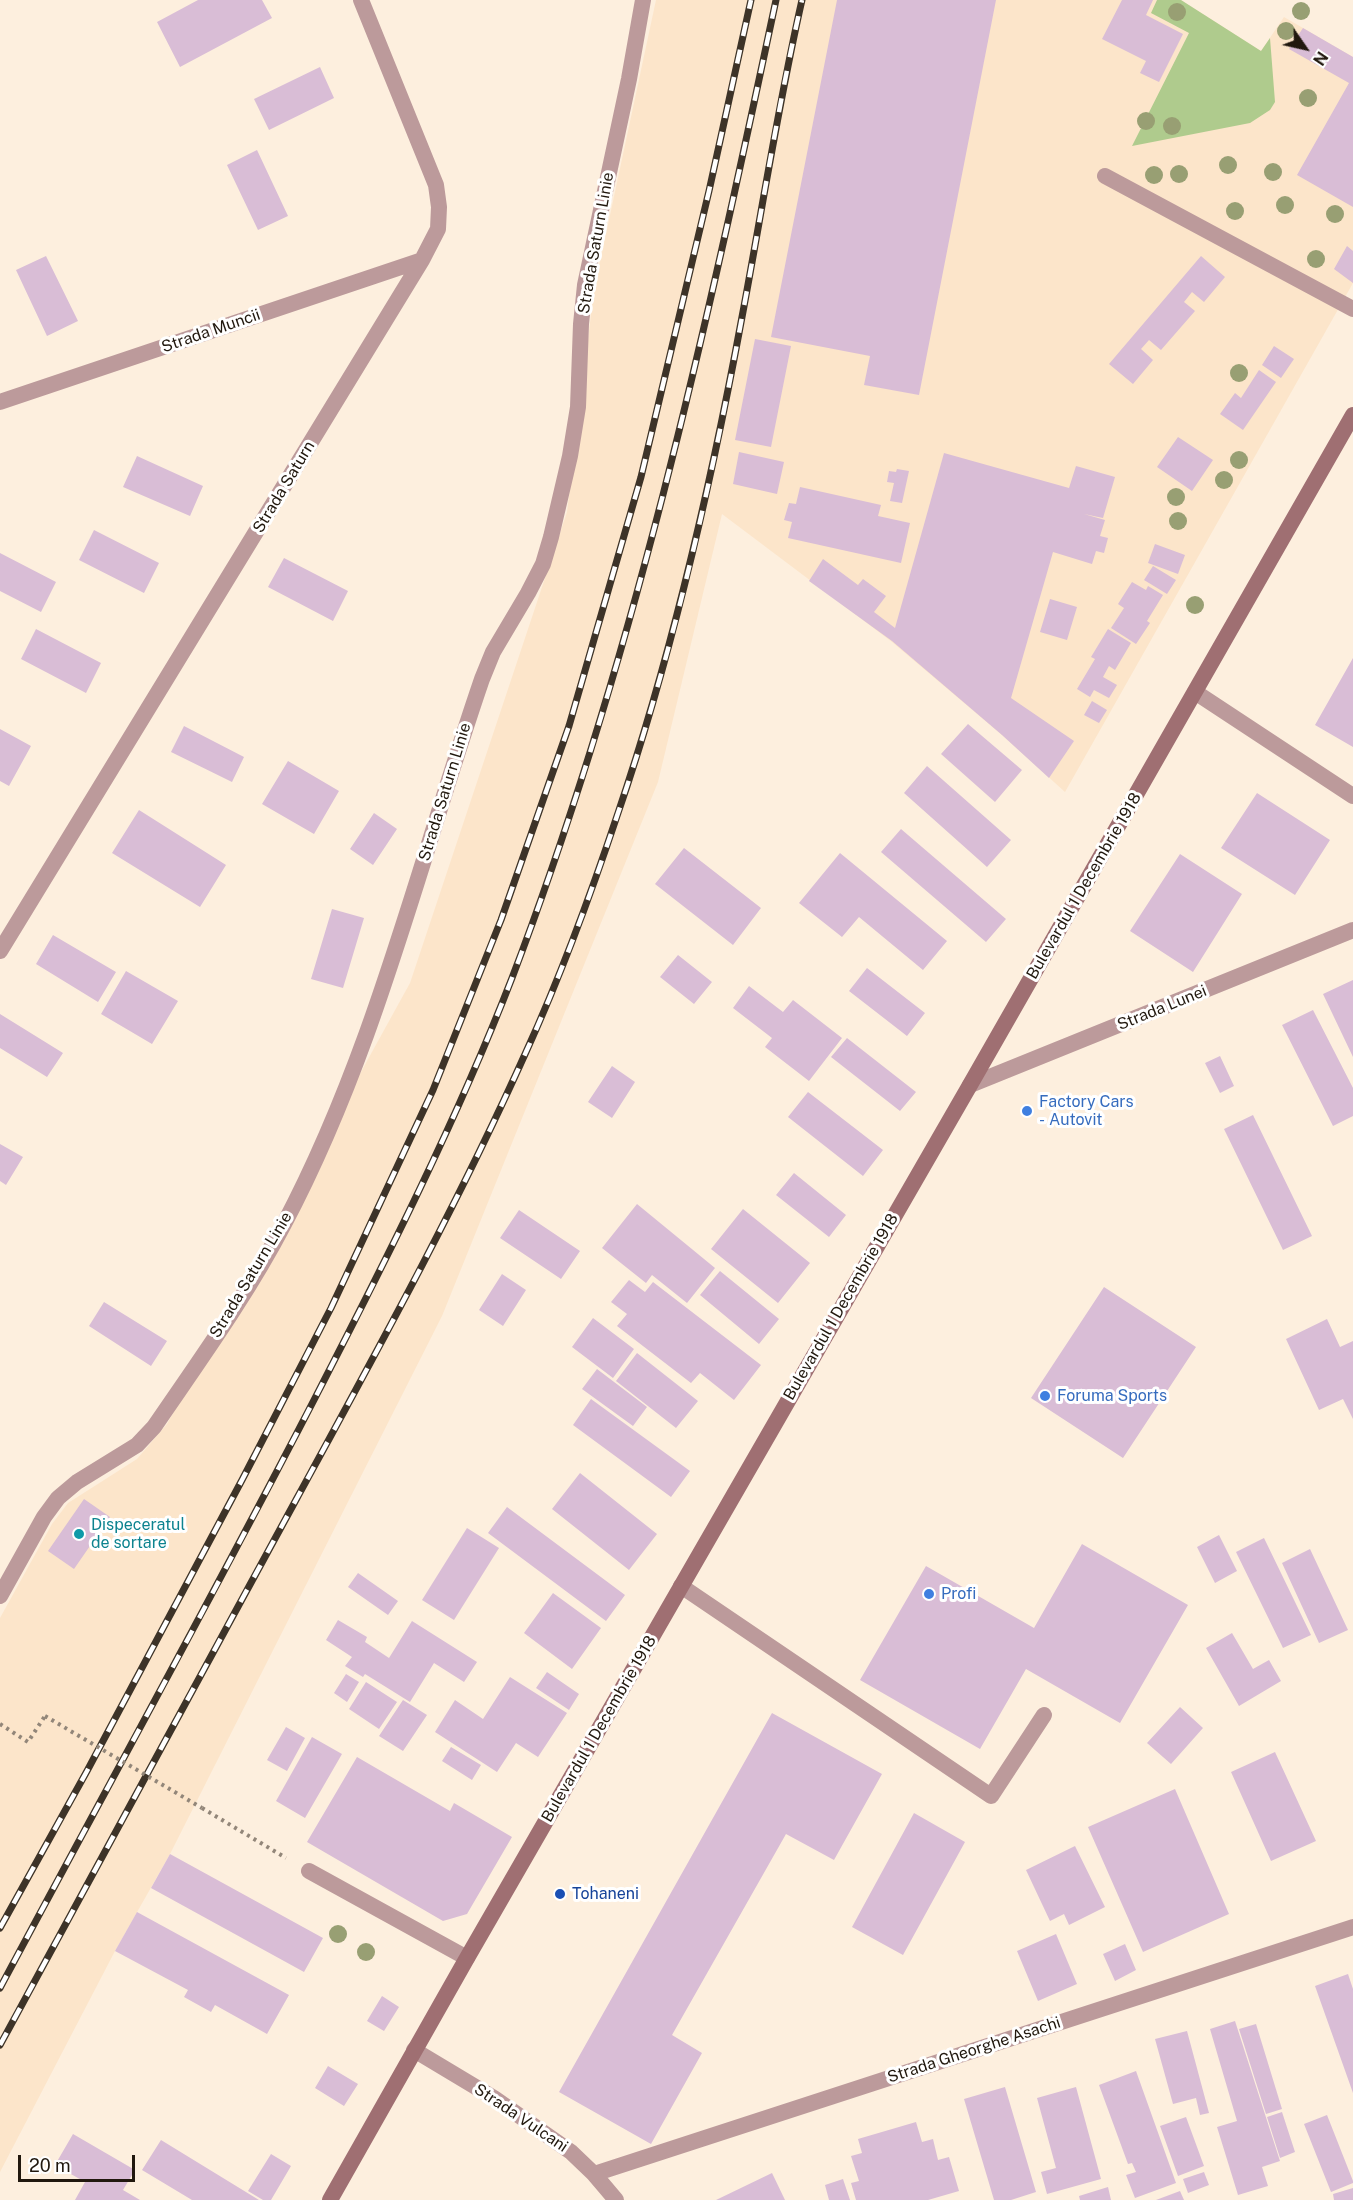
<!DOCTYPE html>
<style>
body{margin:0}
#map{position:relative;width:1353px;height:2200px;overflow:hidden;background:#fdefde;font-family:"Public Sans",sans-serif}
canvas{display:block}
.north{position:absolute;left:1275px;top:18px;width:60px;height:60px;-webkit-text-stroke:4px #fff;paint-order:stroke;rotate:124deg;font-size:16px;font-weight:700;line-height:24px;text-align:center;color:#21180e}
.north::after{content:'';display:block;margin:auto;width:21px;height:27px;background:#21180e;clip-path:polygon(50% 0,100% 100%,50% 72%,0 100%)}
.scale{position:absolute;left:18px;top:2155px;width:117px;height:27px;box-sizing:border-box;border:3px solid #21180e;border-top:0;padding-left:8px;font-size:18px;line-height:21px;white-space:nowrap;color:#21180e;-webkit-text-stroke:4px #fff;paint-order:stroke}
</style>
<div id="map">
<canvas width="1353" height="2200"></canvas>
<div class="north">N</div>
<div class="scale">20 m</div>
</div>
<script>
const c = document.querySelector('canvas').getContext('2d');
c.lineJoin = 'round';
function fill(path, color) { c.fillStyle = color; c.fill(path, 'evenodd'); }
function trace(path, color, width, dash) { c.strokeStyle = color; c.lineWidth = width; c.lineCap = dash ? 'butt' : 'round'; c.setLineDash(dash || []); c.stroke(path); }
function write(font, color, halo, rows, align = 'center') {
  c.font = font + ' "Public Sans",sans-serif'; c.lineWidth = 6; c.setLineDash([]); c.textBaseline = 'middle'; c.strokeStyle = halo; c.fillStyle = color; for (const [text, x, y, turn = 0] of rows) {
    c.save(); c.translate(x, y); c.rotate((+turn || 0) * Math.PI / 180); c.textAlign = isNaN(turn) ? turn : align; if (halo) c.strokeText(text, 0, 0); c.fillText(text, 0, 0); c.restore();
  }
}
const built = new Path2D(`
 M656,0h525l80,51 23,-34 69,40v226l-288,509 -63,-57 -110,-93 -170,-128 -64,268 -216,534 -272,538 -55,97 -115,221v-554l52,-94 16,-21 69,-44 30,-35 243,-441 157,-471 27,-222z`);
const green = new Path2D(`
 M1157,0h24l80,51 9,-13 5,64 -5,8 -20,13 -118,23 57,-113 -38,-20z`);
const building = new Path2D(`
 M198,0h64l10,18 -92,49 -23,-45z
 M837,0h159l-77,395 -55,-10 6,-29 -99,-19z
 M1122,0h31l-7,15 37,19 -24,48 -19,-9 6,-12 -44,-22z
 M1303,28l50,29v150l-56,-32 52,-92 -60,-34z
 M320,67l14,31 -65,32 -15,-31z
 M257,150l31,66 -30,14 -31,-65z
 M1347,246l6,5v32l-19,-14z
 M46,256l32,65 -31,15 -31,-66z
 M1201,256l24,21 -21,25 -12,-10 -8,10 11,9 -34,39 -12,-10 -8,9 12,11 -20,24 -24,-20z
 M755,339l36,7 -20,101 -36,-7z
 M1274,346l20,13 -13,19 -19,-13z
 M1259,370l17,12 -33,48 -23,-16 15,-21 6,5z
 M1178,437l35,23 -21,31 -35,-24z
 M739,452l45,10 -7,32 -44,-10z
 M944,453l125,35 7,-22 39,11 -12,41 -19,-4 21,6 -5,16 8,2 -4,15 -8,-2 -4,13 -39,-12 -42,146 63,43 -25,37 -47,-43 -110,-94 -83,-60 14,-22 35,26 5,-6 23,17 -12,16 21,16z
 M137,456l66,30 -13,30 -67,-29z
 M897,469l12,2 -7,32 -12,-2 4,-18 -7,-1 2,-11 7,1z
 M800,487l81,18 -3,11 32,7 -9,40 -113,-25 4,-16 -8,-2 5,-17 7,1z
 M94,530l65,33 -15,30 -65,-33z
 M1155,544l30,11 -7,19 -30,-11z
 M0,553l56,29 -15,30 -41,-21z
 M284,558l64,33 -15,30 -65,-34z
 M1153,566l23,14 -9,14 -23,-14z
 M1132,582l14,8 2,-4 15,9 -16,26 3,2 -14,21 -25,-16 13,-20 -6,-4z
 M1050,599l27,8 -10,33 -27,-8z
 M36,629l65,34 -15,30 -65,-34z
 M1108,629l23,14 -16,27 -6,-4 -6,11 14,8 -8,13 -15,-8 -4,7 -13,-8 18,-30 -4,-2z
 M1353,658v89l-38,-22z
 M1092,701l15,9 -8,13 -15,-8z
 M968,724l54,46 -27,32 -54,-48z
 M184,726l60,31 -12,25 -61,-30z
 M0,729l31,17 -22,40 -9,-5z
 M288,761l51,30 -25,43 -52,-30z
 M927,766l84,74 -24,27 -83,-74z
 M1257,793l73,47 -35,55 -74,-47z
 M139,810l87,55 -26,42 -88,-54z
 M374,813l23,16 -24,36 -23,-16z
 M901,829l105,90 -20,23 -105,-90z
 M684,848l77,60 -28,37 -78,-61z
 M840,853l107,88 -24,29 -64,-53 -17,20 -43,-34z
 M1180,854l62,40 -49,78 -63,-41z
 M332,909l32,9 -21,70 -32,-9z
 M53,935l63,37 -18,30 -62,-38z
 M678,955l34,27 -18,22 -34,-27z
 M867,968l58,45 -18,23 -58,-45z
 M126,971l52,30 -26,43 -51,-30z
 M1353,980v77l-30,-63z
 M749,986l34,26 10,-12 49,38 -33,43 -44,-34 7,-9 -39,-30z
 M1313,1010l40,78v28l-20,10 -51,-101z
 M0,1014l63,39 -16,24 -47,-29z
 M847,1038l69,54 -16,19 -69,-54z
 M1220,1056l14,30 -14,7 -15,-30z
 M612,1066l23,16 -23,36 -24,-16z
 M808,1092l75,58 -20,26 -75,-59z
 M1253,1115l59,121 -29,14 -59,-121z
 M0,1144l23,13 -17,28 -6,-4z
 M794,1173l52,42 -17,22 -53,-42z
 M637,1204l78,64 -28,35 -35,-28 -6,8 -44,-35z
 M743,1209l67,54 -32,40 -67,-54z
 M519,1210l61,41 -19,28 -61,-41z
 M720,1271l59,48 -20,25 -59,-49z
 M502,1274l24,16 -23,36 -24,-16z
 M629,1280l16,12 8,-10 108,83 -27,35 -34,-27 -9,10 -74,-57 10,-12 -16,-12z
 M1104,1287l92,60 -73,111 -92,-60z
 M104,1302l63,39 -16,25 -62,-40z
 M593,1318l41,31 -21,29 -41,-31z
 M1327,1319l13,28 13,-6v78l-10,-20 -24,11 -33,-71z
 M637,1353l61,48 -22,27 -60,-47z
 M597,1369l50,38 -14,19 -51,-37z
 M591,1399l99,72 -19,26 -98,-72z
 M580,1473l77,61 -28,36 -77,-61z
 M84,1499l26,18 -36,52 -26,-18z
 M507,1507l118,88 -19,26 -118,-88z
 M467,1528l32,20 -45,72 -32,-20z
 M1219,1535l18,36 -22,12 -18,-36z
 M1264,1538l47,97 -28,13 -47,-96z
 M1082,1544l106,61 -68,118 -94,-54 -46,80 -120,-69 66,-114 108,62z
 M1310,1549l38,81 -29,13 -37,-80z
 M358,1573l40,28 -10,14 -40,-28z
 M553,1593l48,35 -29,41 -48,-36z
 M338,1620l29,17 -2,5 24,16 23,-37 65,41 -13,20 -30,-19 -24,39 -45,-28 -2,3 -18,-11 7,-9 -26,-17z
 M1232,1633l21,36 16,-9 12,21 -42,25 -33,-58z
 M547,1672l32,22 -10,16 -33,-22z
 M346,1674l13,8 -12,20 -13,-9z
 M510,1677l57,36 -29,44 -22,-14 -19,29 -62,-40 20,-32 28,19z
 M366,1682l31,20 -18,27 -30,-20z
 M403,1700l24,15 -24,36 -24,-15z
 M1180,1707l23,21 -32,36 -24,-21z
 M772,1713l110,61 -48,86 -48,-26 -114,201 30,18 -51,91 -92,-52z
 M286,1727l19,11 -18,33 -20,-11z
 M312,1737l30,17 -37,64 -29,-17z
 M451,1747l30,18 -9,15 -30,-19z
 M1275,1752l41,89 -45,20 -40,-89z
 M357,1757l93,54 4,-8 58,34 -45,77 -24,7 -136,-79z
 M1175,1789l54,125 -86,38 -55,-125z
 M914,1813l51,29 -62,113 -51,-28z
 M1075,1846l30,61 -36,18 -5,-11 -14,7 -24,-51z
 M170,1854l153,84 -19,34 -153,-84z
 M137,1912l152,83 -22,39 -52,-29 -4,7 -27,-15 4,-7 -73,-39z
 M1056,1934l21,50 -39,17 -21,-50z
 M1125,1944l11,26 -21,11 -12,-27z
 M1348,1974l5,15v104l-38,-107z
 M382,1996l17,11 -15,24 -17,-10z
 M1235,2021l45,140 -18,6 6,19 -30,9 -21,-68 20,-6 -27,-92z
 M1256,2024l26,85 -16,5 -27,-85z
 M1187,2031l22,82 -9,2 -4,-17 -23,6 -18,-65z
 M328,2066l30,18 -14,22 -29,-18z
 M1136,2071l40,112 -41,15 -9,-23 10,-3 -4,-9 -4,1 -29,-79z
 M1005,2087l31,105 -25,8h-17l-30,-101z
 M1076,2087l25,92 -54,15 -6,-22 15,-4 -19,-70z
 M1282,2112l13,40 -15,6 -13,-41z
 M1327,2115l26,66v2l-22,9 -27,-68z
 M1186,2117l18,49 -26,10 -18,-50z
 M916,2122l6,20 11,-3 5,21 11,-3 10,34 -31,9h-72l-5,-17 8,-2 -8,-25 11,-3 -4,-14z
 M73,2134l62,36 -12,20 17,10h-65l10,-18 -30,-17z
 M161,2140l98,60h-67l-50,-30z
 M271,2154l20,12 -20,34h-8l-15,-9z
 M1204,2172l5,13 -21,8 -5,-14z
 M772,2173l13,27h-69z
 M843,2179l7,21h-21l-4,-15z
 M1108,2187l3,13h-31l-1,-4z
 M1353,2188v12h-19l-1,-6z
 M1180,2191l4,9h-28z`);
const path = new Path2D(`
 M0,1724l28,18 17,-26
 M202,1808l84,50`);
const service = new Path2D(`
 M1105,176l248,133
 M309,1871l158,87`);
const minor = new Path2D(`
 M0,402l422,-142
 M1195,692l158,104
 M0,951l422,-691 16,-31 1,-22 -3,-22 -75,-185
 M970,1085l383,-155
 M681,1586l310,210 53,-81
 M0,1596l44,-79 14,-19 19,-16 60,-37 17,-18c45,-66 93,-132 130,-203 91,-172 135,-362 198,-545l11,-27 35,-59 15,-29 8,-27 19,-81 8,-49 3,-83 4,-39 44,-206 14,-79
 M414,2050l80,48 77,54 23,22 22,26
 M594,2174l759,-247`);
const secondary = new Path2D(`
 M330,2200l137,-242 503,-873 383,-670`);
const rail = new Path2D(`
 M0,1928l87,-157 155,-291 89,-172 102,-218 68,-170 68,-194 72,-249 68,-286 42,-191
 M0,1988c105,-197 213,-392 315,-590 71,-138 141,-276 197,-420 121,-316 194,-648 264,-978
 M0,2045c99,-182 198,-365 297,-547 80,-147 161,-294 229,-446 35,-77 65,-158 92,-239 55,-161 93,-328 124,-496 20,-106 36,-212 60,-317`);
const pathBridge = new Path2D(`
 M45,1716l157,92`);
const trees = [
 [1301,11],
 [1177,12],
 [1286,31],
 [1308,98],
 [1146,121],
 [1172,126],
 [1228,165],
 [1273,172],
 [1179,174],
 [1154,175],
 [1285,205],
 [1235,211],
 [1335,214],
 [1316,259],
 [1239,373],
 [1239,460],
 [1224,480],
 [1176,497],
 [1178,521],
 [1195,605],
 [338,1934],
 [366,1952]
];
const markers = [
 [1027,1111,6,"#3f7fe0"],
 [1045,1396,6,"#3f7fe0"],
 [79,1534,6,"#0f9aa8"],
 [929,1594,6,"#3f7fe0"],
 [560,1894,6,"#1a4fb4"]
];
const streetNames = [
 ["Strada Saturn Linie",596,243,-80],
 ["Strada Muncii",211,331,-19],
 ["Strada Saturn",284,487,-59],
 ["Strada Saturn Linie",445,792,-73],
 ["Bulevardul 1 Decembrie 1918",1084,886,-60],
 ["Strada Lunei",1162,1008,-22],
 ["Strada Saturn Linie",251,1275,-59],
 ["Bulevardul 1 Decembrie 1918",841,1307,-60],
 ["Bulevardul 1 Decembrie 1918",599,1729,-60],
 ["Strada Gheorghe Asachi",974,2050,-18],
 ["Strada Vulcani",521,2118,34]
];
const shopNames = [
 ["Factory Cars",1039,1102],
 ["- Autovit",1039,1120],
 ["Foruma Sports",1057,1396],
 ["Profi",941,1594]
];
const cultureNames = [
 ["Dispeceratul",91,1525],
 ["de sortare",91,1543]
];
const transitNames = [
 ["Tohaneni",572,1894]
];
fill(built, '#fce5ca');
fill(green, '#afcb8d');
fill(building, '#d9bdd6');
trace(path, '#928679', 4, [3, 4.5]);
trace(service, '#bc9a9b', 16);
trace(minor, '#bc9a9b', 16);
trace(secondary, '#9f6f72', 16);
trace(rail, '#3d3328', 7);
trace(rail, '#fff', 4.5, [14]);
trace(pathBridge, '#928679', 4, [3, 4.5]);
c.fillStyle = '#989f73';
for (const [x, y] of trees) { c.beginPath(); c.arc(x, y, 9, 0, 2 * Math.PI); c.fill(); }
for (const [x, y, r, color] of markers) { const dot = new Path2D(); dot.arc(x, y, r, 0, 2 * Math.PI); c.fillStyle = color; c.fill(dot); trace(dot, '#fff', 2); }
write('16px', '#21180e', '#fff', streetNames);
write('16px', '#366cbe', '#fff', shopNames, 'left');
write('16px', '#0d838f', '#fff', cultureNames, 'left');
write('16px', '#164399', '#fff', transitNames, 'left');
</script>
